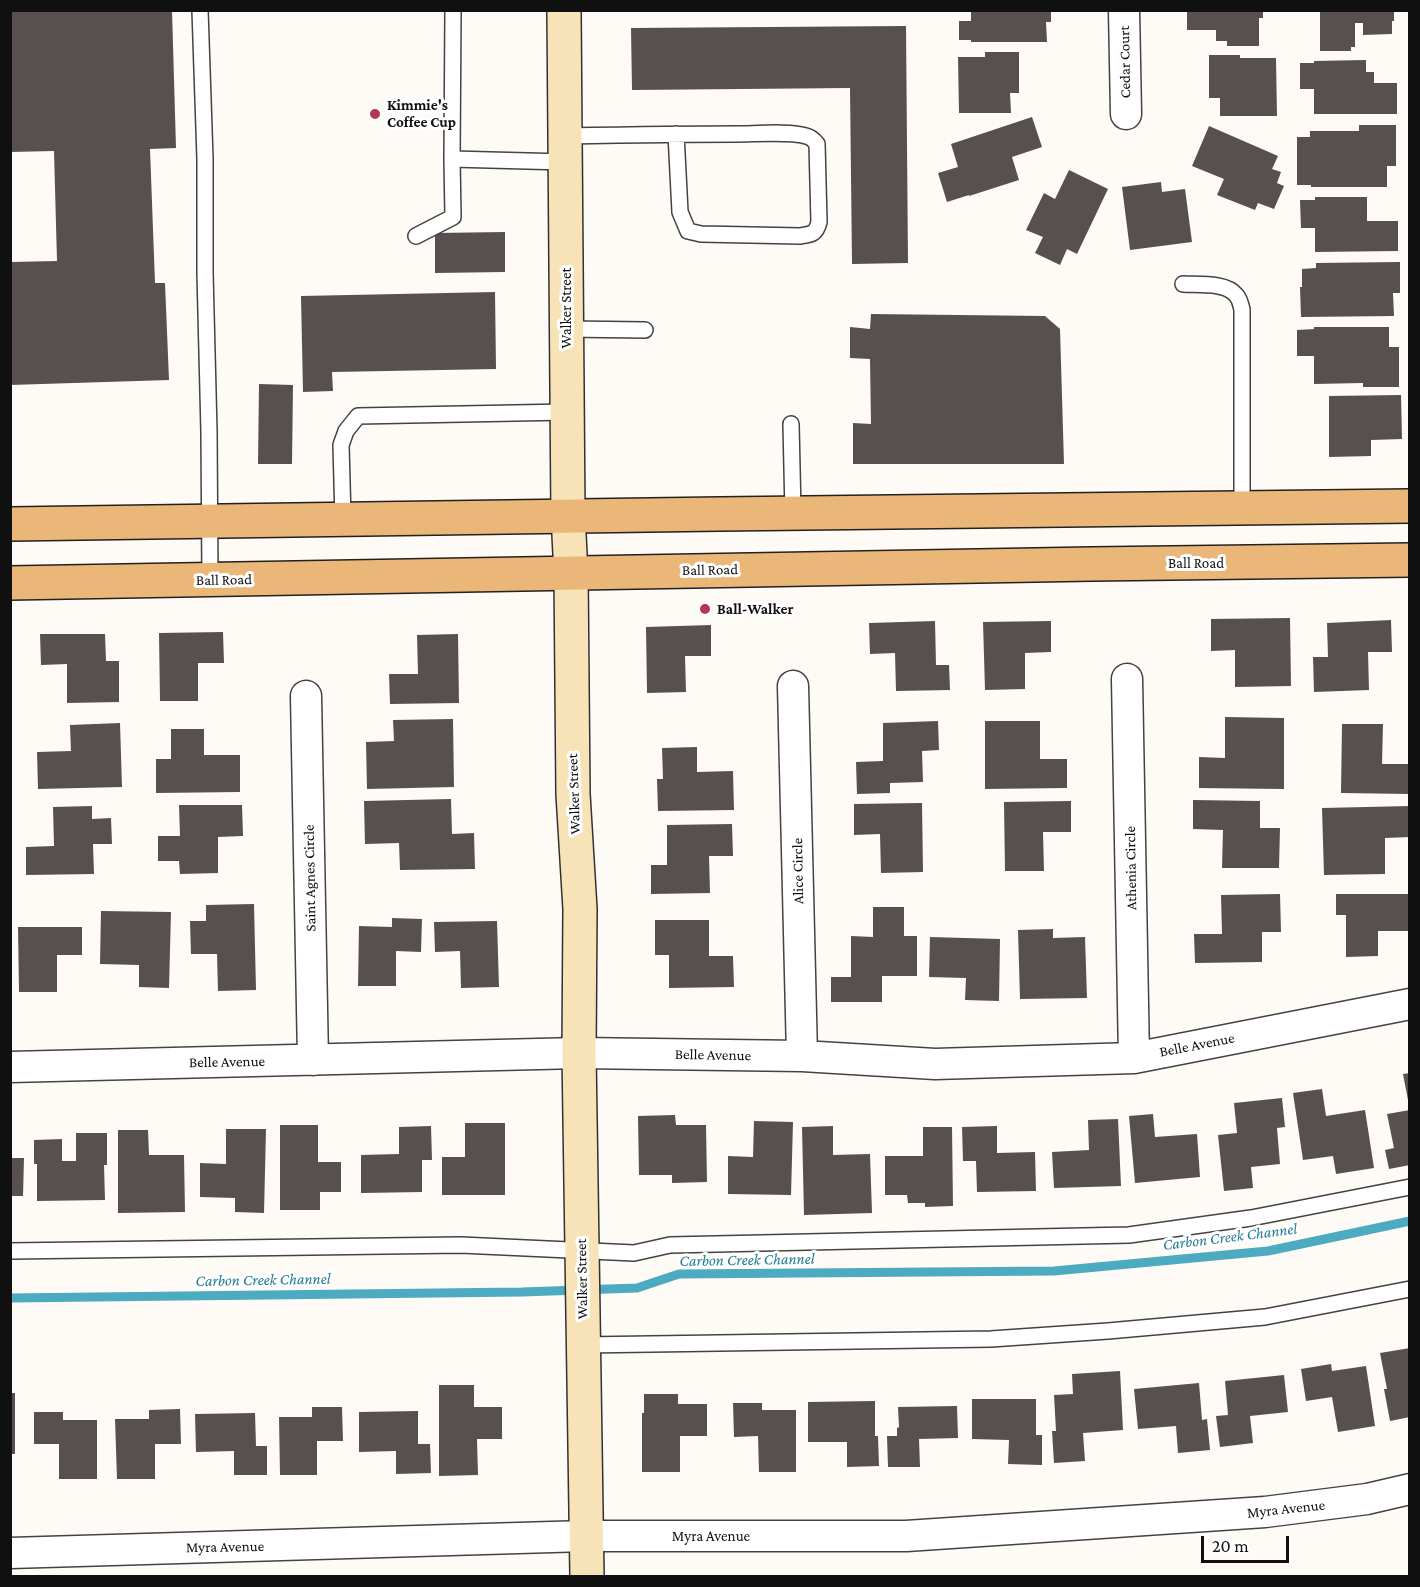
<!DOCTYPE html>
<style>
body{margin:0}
#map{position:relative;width:1420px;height:1587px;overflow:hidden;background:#fefaf5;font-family:"Crimson Pro",serif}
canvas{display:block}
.frame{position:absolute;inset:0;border:12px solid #101010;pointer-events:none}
.scale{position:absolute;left:1201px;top:1536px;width:88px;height:27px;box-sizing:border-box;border:3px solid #101010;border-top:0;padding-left:8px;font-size:18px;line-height:21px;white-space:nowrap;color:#101010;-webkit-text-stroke:4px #fff;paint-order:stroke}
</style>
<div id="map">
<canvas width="1420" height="1587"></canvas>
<div class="frame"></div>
<div class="scale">20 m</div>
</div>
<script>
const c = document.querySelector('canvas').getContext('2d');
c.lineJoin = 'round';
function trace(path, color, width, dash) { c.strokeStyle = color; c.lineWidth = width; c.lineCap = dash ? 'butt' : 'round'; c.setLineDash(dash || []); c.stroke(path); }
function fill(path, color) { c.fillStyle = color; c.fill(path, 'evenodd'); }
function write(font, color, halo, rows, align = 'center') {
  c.font = font + ' "Crimson Pro",serif'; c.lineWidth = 6; c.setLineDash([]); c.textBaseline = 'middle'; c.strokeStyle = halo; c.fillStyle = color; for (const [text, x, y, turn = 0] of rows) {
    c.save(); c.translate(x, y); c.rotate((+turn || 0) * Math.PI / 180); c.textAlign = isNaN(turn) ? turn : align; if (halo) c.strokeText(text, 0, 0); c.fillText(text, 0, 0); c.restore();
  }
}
const stream = new Path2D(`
 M10,1298l512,-6 115,-4 42,-14 375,-3 214,-20 142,-30`);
const building = new Path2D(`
 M10,10h162l4,138 -26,1 5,134h10l4,97 -159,5v-123l47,-1 -3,-110 -44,1z
 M971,10h80v12h-5l1,20h-76v-2h-12v-19h12z
 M1187,10h76v8h-4v28h-32v-5h-11v-11h-29z
 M1320,10h74v11h-2v13l-29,1v-12h-8v24h-4v4h-31z
 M906,26l2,237 -56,1 -2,-176 -218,2 -1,-62z
 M985,52h34v41h-9l1,20h-52l-1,-56h27z
 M1209,55h31v3h36l1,58h-57v-18h-11z
 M1366,60v12h8v11h23v31h-83v-25h-14v-26h14v-2z
 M1032,117l10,30 -30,10 7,23 -50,16v-1l-22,7 -9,-29 20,-6 -7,-23z
 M1359,125h37v41h-9v21h-76v-2h-14v-48h13v-6h49z
 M1209,126l69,30 -6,13 9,3 -4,11 7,3 -10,23 -16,-6 -3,7 -38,-15 7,-16 -32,-13z
 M1069,170l39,19 -31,65 -10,-5 -7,16 -25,-12 8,-16 -17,-7 18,-37 11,6z
 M1161,182l1,10 23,-3 7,53 -62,8 -8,-63z
 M1315,197h52v24h31v30l-83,1v-24h-14l-1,-28h15z
 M505,232v40l-70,1v-40z
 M1400,262v31h-7l1,23 -93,1 -1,-30h2v-18l14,-1v-5z
 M495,292l1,77 -164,3 1,19 -30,1 -2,-96z
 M871,314l174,2 15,13 4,135h-211v-41l18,1 -1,-65 -20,-1v-31l20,2z
 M1314,327h75v20h10v40h-36v-4l-49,1v-28h-17v-26l17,-1z
 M259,384l34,1 -1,79h-34z
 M1401,395l1,44 -31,1v16l-42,1v-61z
 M1290,618l1,68 -56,1v-37l-24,1v-32z
 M1391,620l1,32h-24l1,38 -55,2 -1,-35h15l-1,-34z
 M935,621l1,44h13l1,25 -54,1 -1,-38 -25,1 -1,-31z
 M1051,621v31l-26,1v36l-40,1 -2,-68z
 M711,625v31h-26l1,36 -39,1 -1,-66z
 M223,632l1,31h-26v38h-38l-1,-68z
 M40,634h65l1,27h13v41l-52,1v-39l-26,1z
 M458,634l1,69 -69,1 -1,-30h29l-1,-39z
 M1225,717l59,1v71l-85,-1v-31l26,1z
 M453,719l1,68 -87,2 -1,-47 28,-1 -1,-21z
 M938,721l1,29 -17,1 1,31 -33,1v10l-33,1 -1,-32 27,-1v-38z
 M985,721h55v38h27v29l-82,1z
 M120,723l2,64 -84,2 -1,-37 34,-1 -1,-26z
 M1342,724h41l-1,40h28v30l-69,-1z
 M171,729h33v26h36v37l-84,1v-34h15z
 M697,747v25l36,-1 1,39 -76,1 -1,-32h6l-1,-31z
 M451,799l1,35 22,-1 1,36 -75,1 -1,-27 -34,1 -1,-43z
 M1193,800l67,1v27h20l-1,40h-57l1,-38 -30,-1z
 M1071,801v31h-28l1,39h-39l-1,-69z
 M922,803l1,69 -42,1 -1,-39 -26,1v-31z
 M179,805h63l1,31 -25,1v36l-38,1 -1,-13h-21v-25h22z
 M92,806v13l19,-1 1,26h-19l1,30 -68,1v-28l28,-1 -1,-39z
 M1410,806v31l-25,1v36l-61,1 -2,-67z
 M732,824l1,32h-24l1,37 -59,1v-29h16v-40z
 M1280,894l1,38h-19v30l-67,1 -1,-29h28l-1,-39z
 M1336,894h74v37h-32v25l-32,1v-42h-10z
 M254,904l2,86 -38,1 -1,-37h-26l-1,-33h16v-16z
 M873,907h31v29h13v40h-35v26h-51v-25h20v-41l22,1z
 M101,911l70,1 -2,76 -30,-1v-22l-39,-1z
 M392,918l30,1 -1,33 -25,-1v35h-38l1,-60 33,1z
 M655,920h54v36h24l1,31 -65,1v-33h-14z
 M497,921l2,66 -38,1 -1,-37 -25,1 -1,-30z
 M18,927h64v28h-25v37h-38z
 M1053,929v9l32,-1 2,61 -67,1 -2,-69z
 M930,937l70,2 -1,62 -34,-1 1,-22 -37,-1z
 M1410,1073v27h-2l-5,-26z
 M1322,1089l4,27 39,-6 9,58 -38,6 -3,-18 -30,4 -10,-67z
 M1282,1098l3,29 -8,1 3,36 -29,3 2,21 -29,3 -6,-56 19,-2 -3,-30z
 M1410,1110v55l-21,4 -4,-19 9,-2 -7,-34z
 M1153,1114l2,23 42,-3 3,43 -65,6 -6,-67z
 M675,1115l1,10h30l1,57 -35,1v-8h-33l-1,-59z
 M1118,1119l3,67 -67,2 -2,-36 37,-2 -1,-30z
 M754,1121l39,1 -2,73 -63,-1v-38l25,1z
 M465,1123h40v72h-63v-38h23z
 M280,1125h38v37h23v30h-21v18h-40z
 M431,1126l1,34h-10v32l-61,1v-38l38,-1v-27z
 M833,1126v29l37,-1 2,59 -68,2 -2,-88z
 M997,1126v27l38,-1 1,39 -59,1 -1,-31h-13l-1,-34z
 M923,1127h29l1,79 -28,1v-4h-17l-1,-8h-22v-39h38z
 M226,1129h40l-2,84 -29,-1v-14l-35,-1v-34l26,1z
 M118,1130h30l1,25h35l1,57 -67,1z
 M76,1133h31v32h-3l1,35 -68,1v-37h-3v-24l28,-1v22h14z
 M10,1158h14l-1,38h-13z
 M1410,1348v69l-20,4 -6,-32h3l-7,-36z
 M1331,1364l1,7 34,-5 9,60 -37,6 -6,-35 -26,4 -5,-32z
 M1120,1371l3,59 -40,3 2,28 -31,2 -2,-32h4l-2,-36 19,-1 -1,-20z
 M1284,1375l4,37 -38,4 3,27 -33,4 -4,-31 12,-1 -3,-34z
 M1199,1383l3,37 5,-1 3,31 -32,3 -2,-27 -38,3 -4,-40z
 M439,1385h35v22h28v32h-25l1,36 -39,1z
 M10,1393h5v61h-5z
 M644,1394h34v10h29v32h-27v36h-38v-59h2z
 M972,1399h64v36h6v30l-34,-1 1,-24 -37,-1z
 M875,1401v35h3l1,30 -32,1v-25h-39v-40z
 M733,1403h29v7h34v62h-37l-1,-36 -24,1z
 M957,1406l1,32 -39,1 1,28h-32l-1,-31h10v-8l2,-1 -1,-20z
 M312,1407h30l1,34h-26v34h-37l-1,-58h33z
 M180,1409l1,35h-26v35h-38l-2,-60h34v-9z
 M418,1411v33h12l1,29 -35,1v-23l-37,1v-40z
 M34,1412h29v8h34v59h-38v-35h-25z
 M255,1413l1,33h11v29h-33v-24l-38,1 -1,-38z`);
const service = new Path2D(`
 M200,10l5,149v114l4,159 1,148
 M453,10l-1,149 113,3
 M565,136c57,-1 114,-2 172,-2 17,0 54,-3 69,2 5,1 8,4 11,8l2,78c-3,12 -7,12 -19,14l-99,-2 -13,-3 -8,-19 -4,-78
 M416,236l37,-19 -1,-58
 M1183,284c15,1 43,-2 53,11 4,4 4,8 6,14v198
 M566,329l79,1
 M791,424l2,89
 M343,520l-2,-75 5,-14 12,-15 209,-4
 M10,1251l451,-6 173,8 36,-8 459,-10 122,-17 159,-31
 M583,1345l408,-6 117,-8 157,-14 145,-28`);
const minor = new Path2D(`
 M1124,10l2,104
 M1127,679l7,379
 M793,686l9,370
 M306,696l7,364
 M10,1067l569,-14 223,3 133,8 199,-6 276,-54
 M10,1553l576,-17h320l359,-24 102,-13 43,-10`);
const secondary = new Path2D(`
 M564,10l4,506 3,57 2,221 7,115 -1,144 8,523`);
const primary = new Path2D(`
 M10,524c467,-6 933,-14 1400,-18
 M10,583l1082,-19 318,-4`);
const markers = [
 [375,114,6,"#b43555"],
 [705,609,6,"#b43555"]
];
const streetNames = [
 ["Cedar Court",1125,62,-91],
 ["Walker Street",566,308,-90],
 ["Ball Road",1196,563],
 ["Ball Road",710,570,-1],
 ["Ball Road",224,580,-1],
 ["Walker Street",574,794,-92],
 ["Athenia Circle",1131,868,-91],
 ["Alice Circle",798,871,-91],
 ["Saint Agnes Circle",310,878,-91],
 ["Belle Avenue",1197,1045,-11],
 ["Belle Avenue",713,1055,1],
 ["Belle Avenue",227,1062,-1],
 ["Walker Street",582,1279,-91],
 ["Myra Avenue",1286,1509,-6],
 ["Myra Avenue",711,1536],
 ["Myra Avenue",225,1547,-1]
];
const poiNames = [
 ["Kimmie's",387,105],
 ["Coffee Cup",387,122],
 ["Ball-Walker",717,609]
];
const waterNames = [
 ["Carbon Creek Channel",1230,1237,-7],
 ["Carbon Creek Channel",747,1260,-1],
 ["Carbon Creek Channel",263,1280,-1]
];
trace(stream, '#4caac1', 9);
fill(building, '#58504e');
trace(service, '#434343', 18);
trace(minor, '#434343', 33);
trace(secondary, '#323232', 36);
trace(primary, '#212121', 36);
trace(service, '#fff', 15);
trace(minor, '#fff', 30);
trace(secondary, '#f7e3b7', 33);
trace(primary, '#ebb778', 33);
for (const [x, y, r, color] of markers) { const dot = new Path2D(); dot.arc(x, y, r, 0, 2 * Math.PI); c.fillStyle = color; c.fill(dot); trace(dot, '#fff', 2); }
write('15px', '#101010', '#fff', streetNames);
write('bold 15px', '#101010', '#fff', poiNames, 'left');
write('italic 16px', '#257d97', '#fff', waterNames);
</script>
